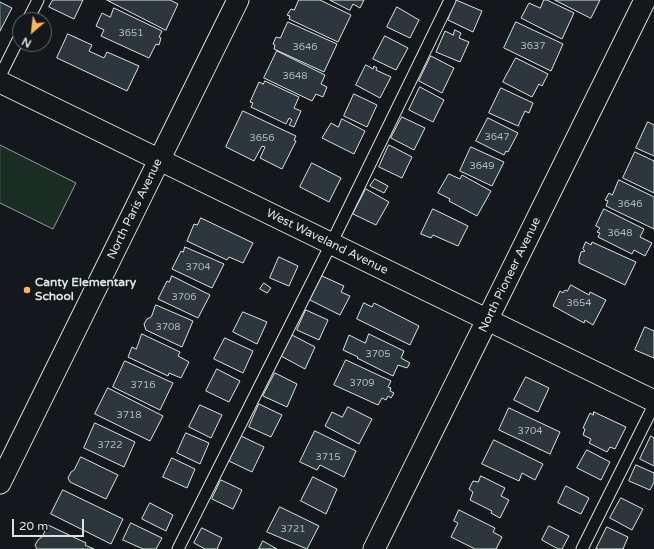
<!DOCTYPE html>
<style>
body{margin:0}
#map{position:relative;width:654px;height:549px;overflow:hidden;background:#14181c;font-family:"Varela Round",sans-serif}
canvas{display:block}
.north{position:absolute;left:12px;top:12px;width:40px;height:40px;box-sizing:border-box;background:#14181c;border:1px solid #626a69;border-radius:50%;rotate:208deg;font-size:11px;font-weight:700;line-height:16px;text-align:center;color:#d8e6dc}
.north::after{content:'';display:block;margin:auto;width:14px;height:18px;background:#ffb74d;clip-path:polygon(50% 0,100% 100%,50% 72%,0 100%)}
.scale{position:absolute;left:12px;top:519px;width:72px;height:18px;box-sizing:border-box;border:2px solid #d8e6dc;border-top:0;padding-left:5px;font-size:12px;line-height:14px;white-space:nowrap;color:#d8e6dc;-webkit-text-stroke:3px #14181c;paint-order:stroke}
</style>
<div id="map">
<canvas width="654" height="549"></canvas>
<div class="north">N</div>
<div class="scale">20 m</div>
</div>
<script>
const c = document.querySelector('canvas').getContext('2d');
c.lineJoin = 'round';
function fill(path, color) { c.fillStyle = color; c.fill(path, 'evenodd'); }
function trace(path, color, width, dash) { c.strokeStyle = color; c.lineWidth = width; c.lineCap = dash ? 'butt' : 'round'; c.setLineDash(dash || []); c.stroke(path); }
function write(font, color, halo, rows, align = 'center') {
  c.font = font + ' "Varela Round",sans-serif'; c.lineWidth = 3; c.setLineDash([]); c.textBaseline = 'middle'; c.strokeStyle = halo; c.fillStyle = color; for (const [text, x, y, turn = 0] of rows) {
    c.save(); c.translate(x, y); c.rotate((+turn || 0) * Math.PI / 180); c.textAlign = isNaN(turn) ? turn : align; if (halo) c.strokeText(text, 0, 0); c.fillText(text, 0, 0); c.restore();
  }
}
const green = new Path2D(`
 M0,145l76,38 -23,46 -53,-26z`);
const building = new Path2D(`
 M53,0h30l-9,19 -25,-12z
 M107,0h63l8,4 -12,26z
 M299,0h21l31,15 -13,27 -49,-23 1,-3 -3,-1 4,-6 3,1z
 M330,0h34l-4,8 -7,-4 -3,6z
 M456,0l26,11 -9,21 -25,-12z
 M544,0h3l27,13 -12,26 -41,-21 8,-15 11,5z
 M555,0h45l-9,18z
 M0,2l12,6 -12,23z
 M397,7l22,13 -9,18 -23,-11z
 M114,8l48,23 -3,6 2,1 -2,7 -3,-1 -7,14 -48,-22 3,-6 -8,-4 6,-13 8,4z
 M288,22l49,22 -13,28 -50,-23 1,-4 -2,-1 3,-7 4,1z
 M516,22l47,22 -12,27 -47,-23z
 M455,30l6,3 -2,5 10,4 -9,20 -24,-10 9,-21 8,4z
 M68,34l24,11 -3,6 15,7 3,-6 32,14 -12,25 -70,-33z
 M385,36l23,12 -12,22 -23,-11z
 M277,51l48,24 -4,9 6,3 -4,10 -7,-3 -4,7 -48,-23z
 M431,56l23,12 -12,25 -23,-12z
 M516,58l32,16 -6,12 -3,-2 -7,13 -29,-15z
 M366,65l7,4 1,-3 3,2 -1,2 15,7 -11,21 -24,-13z
 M265,81l34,16 -5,11 7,3 -7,16 -5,-2 3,-5 -3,-2 -3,6 -35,-17 2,-4 -3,-1 9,-20 4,2z
 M420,87l24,13 -11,22 -24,-12z
 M501,88l32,15 -4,10 -4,-2 -7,15 -29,-13z
 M354,94l23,11 -10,22 -23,-11z
 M243,111l53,25 -2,4 2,1 -14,28 -22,-11 5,-11 -3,-1 -8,15 -28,-14z
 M402,117l23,11 -11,22 -23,-12z
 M488,118l30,15 -10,19 -2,-1 -2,4 -28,-14z
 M342,119l23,12 -11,23 -32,-16 9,-15 7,4z
 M648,122l6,3v31l-18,-8z
 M389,145l23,12 -10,21 -23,-11z
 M471,147l33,15 -12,24 -32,-15z
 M635,152l19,9v32l-31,-15z
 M312,163l29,15 -12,24 -29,-15z
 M449,174l11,5 2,-4 29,16 -14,25 -28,-15 1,-2 -12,-6z
 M375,179l13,7 -4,7 -14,-7z
 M619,180l35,17v32l-48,-23 2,-5 -3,-1 4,-7 3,2z
 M366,189l23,13 -13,23 -23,-11z
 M433,209l35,17 -10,20 -25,-11 -2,3 -10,-4z
 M604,209l40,20 -4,8 12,6 -7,13 -11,-6 -2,4 -34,-17 2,-4 -3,-1 3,-4 -4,-2z
 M201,218l52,25 -10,20 -14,-6 -2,3 -40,-19 7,-17 3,1z
 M586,242l5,3 1,-3 44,20 -11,23 -46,-22v-4l2,-7 4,-1 -2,-2z
 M185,247l39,17 -12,24 -40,-19 9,-18 2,1z
 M279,257l19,9 -9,20 -19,-8z
 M172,276l38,19 -12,23 -40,-19 9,-18 2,1z
 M322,276l22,10 -3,6 9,4 -10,19 -30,-15z
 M264,283l7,5 -4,5 -7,-4z
 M571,285l18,10 1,-3 16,8 -13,25 -8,-5 -1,3 -31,-17 7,-15 3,2 2,-3 2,1z
 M364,303l8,4 2,-4 45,23 -9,19 -53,-26z
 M156,305l37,16 -11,26 -36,-17 -2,-6 3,-5 4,-2z
 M306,310l22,10 -9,20 -22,-10z
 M243,312l24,10 -10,22 -24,-12z
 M645,327l9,4v27l-19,-8z
 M142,334l38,18 -2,4 11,6 -8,16 -12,-5 -1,3 -40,-19 4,-10 4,2z
 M369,334l35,17 -3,7 9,5 -3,5 -9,-3 -5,11 -36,-18 1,-1 -15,-7 6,-15 16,8z
 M292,335l23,12 -10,22 -24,-13z
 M225,338l28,13 -10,22 -29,-14z
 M346,360l45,21 -3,6 3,1 -1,3 4,2 -3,5 -3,-2 -2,4 -4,-2 -4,7 -44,-20z
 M125,361l48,22 -13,27 -47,-23z
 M217,369l23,12 -11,21 -23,-11z
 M275,373l22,11 -10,23 -24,-11z
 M526,377l23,11 -11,24 -24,-12z
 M108,388l55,28 -13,25 -55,-27z
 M259,404l23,11 -11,22 -22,-10z
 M200,405l22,10 -11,23 -22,-11z
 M348,407l24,12 -13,25 -34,-18 7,-14 10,5z
 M509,408l51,24 -10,22 -51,-24z
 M594,412l32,15 -11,22 -5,-2 -3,5 -18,-9 2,-4 -8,-4 2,-6 -2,-1 7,-15 3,2z
 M95,423l40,19 -11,25 -40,-19z
 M315,431l41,20 -12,26 -24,-12 -3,5 -17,-8z
 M186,433l23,10 -9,21 -23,-11z
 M241,436l23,11 -12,25 -23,-11z
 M651,436l3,2v28l-14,-7z
 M494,440l49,24 -8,16 -13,-7 -3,8 -37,-17z
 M587,450l23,12 -9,18 -24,-12z
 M81,457l37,18 -12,24 -36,-17 -2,-4 3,-6 3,-2z
 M172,458l23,11 -8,19 -24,-11z
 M636,465l18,8v9l-4,8 -21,-9z
 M481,476l24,12 -4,8 8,4 -9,18 -9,-5 1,-2 -22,-11 3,-8 -4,-3 4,-8 5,1z
 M313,477l24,12 -11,25 -25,-13z
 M221,480l21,10 -9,19 -21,-10z
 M566,486l23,12 -8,16 -23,-11z
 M63,490l60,29 -12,25 -60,-30z
 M621,498l22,11 -11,21 -22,-12z
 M150,503l23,12 -7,16 -24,-12z
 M280,507l39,19 -12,23 -40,-17z
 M459,510l36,18 -2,4 9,5 -6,12h-21l-24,-12 7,-14 -4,-2z
 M131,523l31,15 -6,11h-13l-20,-9z
 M48,525l38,18 -1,2 9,4h-57l-2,-4 3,-5 4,-3z
 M549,526l20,10 -7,13h-4l-16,-9z
 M607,527l21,10 -5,12h-27z
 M202,528l20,10 -5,11h-12l-11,-6z
 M263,541l14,8h-18z`);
const lane = new Path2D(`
 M28,20l10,-20
 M0,76l20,-40
 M178,549l153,-305 119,-244
 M582,549l72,-144`);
const street = new Path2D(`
 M0,82l654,319
 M0,483l238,-483
 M374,549l271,-549`);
const markers = [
 [27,290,4,"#ffb74d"]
];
const numberNames = [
 ["3651",131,33],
 ["3637",533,46],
 ["3646",305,47],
 ["3648",295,76],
 ["3647",497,137],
 ["3656",262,138],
 ["3649",482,166],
 ["3646",630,204],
 ["3648",620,233],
 ["3704",198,267],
 ["3706",184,297],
 ["3654",579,303],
 ["3708",168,327],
 ["3705",378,354],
 ["3709",362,383],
 ["3716",143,385],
 ["3718",129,415],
 ["3704",530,431],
 ["3722",110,445],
 ["3715",328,457],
 ["3721",293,529]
];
const streetNames = [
 ["North Paris Avenue",135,209,-64],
 ["West Waveland Avenue",327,242,26],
 ["North Pioneer Avenue",510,275,-64]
];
const poiNames = [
 ["Canty Elementary",35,283],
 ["School",35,297]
];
fill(green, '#1a2d24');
trace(green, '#939e99', 1);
fill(building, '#2c363c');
trace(building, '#d8e6dc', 1);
trace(lane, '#d8e6dc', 13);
trace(street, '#d8e6dc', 23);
trace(lane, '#14181c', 11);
trace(street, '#14181c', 21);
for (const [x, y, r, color] of markers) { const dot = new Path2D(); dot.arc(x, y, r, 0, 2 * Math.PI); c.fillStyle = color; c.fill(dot); trace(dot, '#14181c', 1.5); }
write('10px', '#adbab4', null, numberNames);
write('12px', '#d8e6dc', '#14181c', streetNames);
write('bold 12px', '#d8e6dc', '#14181c', poiNames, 'left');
</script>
